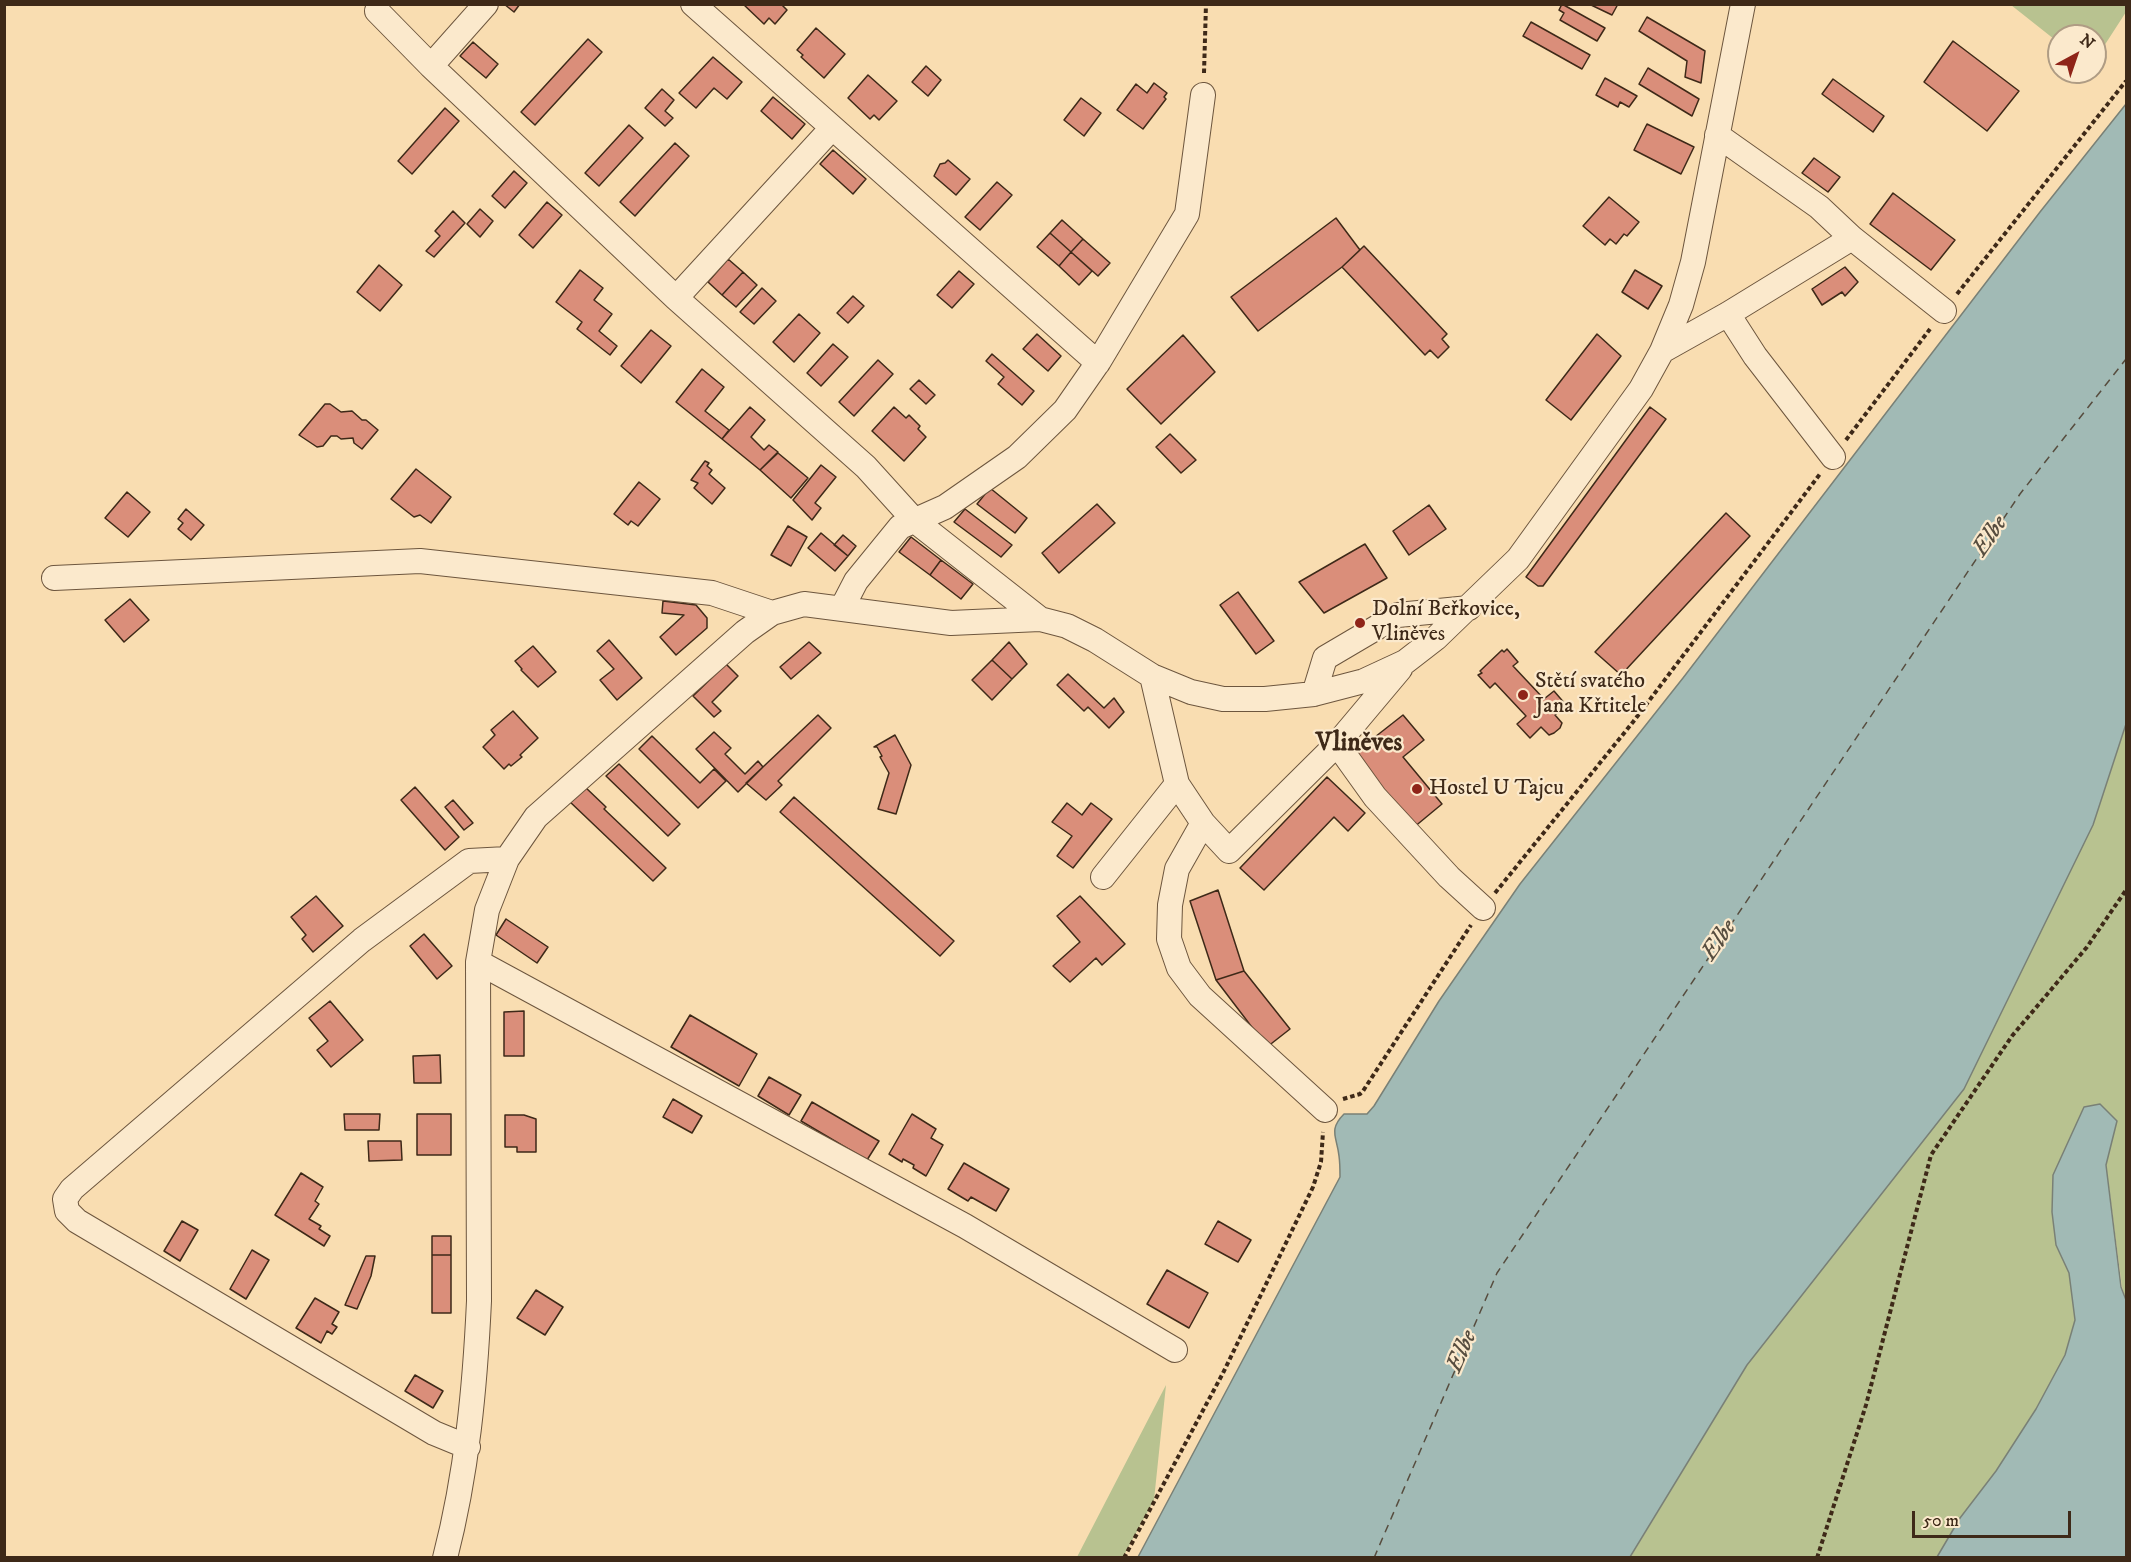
<!DOCTYPE html>
<meta charset="utf-8">
<style>
body{margin:0}
#map{position:relative;width:2131px;height:1562px;overflow:hidden;background:#f9ddb1;font-family:"IM FELL DW Pica",serif}
canvas{display:block}
.frame{position:absolute;inset:0;border:6px solid #3e2918;pointer-events:none}
.north{position:absolute;left:2047px;top:24px;width:60px;height:60px;box-sizing:border-box;background:#fbe9cc;border:2px solid #af9c84;border-radius:50%;rotate:40deg;font-size:16px;font-weight:700;line-height:24px;text-align:center;color:#3e2918}
.north::after{content:'';display:block;margin:auto;width:21px;height:27px;background:#8f2418;clip-path:polygon(50% 0,100% 100%,50% 72%,0 100%)}
.scale{position:absolute;left:1912px;top:1511px;width:159px;height:27px;box-sizing:border-box;border:3px solid #3e2918;border-top:0;padding-left:8px;font-size:18px;line-height:21px;white-space:nowrap;color:#3e2918;-webkit-text-stroke:4px #fbe9cc;paint-order:stroke}
</style>
<div id="map">
<canvas width="2131" height="1562"></canvas>
<div class="frame"></div>
<div class="north">N</div>
<div class="scale">50 m</div>
</div>
<script>
const c = document.querySelector('canvas').getContext('2d');
c.lineJoin = 'round';
function fill(path, color) { c.fillStyle = color; c.fill(path, 'evenodd'); }
function trace(path, color, width, dash) { c.strokeStyle = color; c.lineWidth = width; c.lineCap = dash ? 'butt' : 'round'; c.setLineDash(dash || []); c.stroke(path); }
function write(font, color, halo, rows, align = 'center') {
  c.font = font + ' "IM FELL DW Pica",serif'; c.lineWidth = 4.5; c.setLineDash([]); c.textBaseline = 'middle'; c.strokeStyle = halo; c.fillStyle = color; for (const [text, x, y, turn = 0] of rows) {
    c.save(); c.translate(x, y); c.rotate((+turn || 0) * Math.PI / 180); c.textAlign = isNaN(turn) ? turn : align; if (halo) c.strokeText(text, 0, 0); c.fillText(text, 0, 0); c.restore();
  }
}
const green = new Path2D(`
 M2011,5h115v7l-31,48v-24h-36v7z
 M2126,724v576l-4,-13 -16,-122 11,-44 -17,-17 -16,3 -32,105 4,33 13,28 6,47 -10,35 -29,54 -40,62 -36,47 -23,39 -307,1 117,-193 346,-540z
 M1166,1385l-12,115 -31,57h-46z`);
const water = new Path2D(`
 M2126,104v620l-33,101 -129,264 -217,276 -117,192h-492l202,-380c0,-7 0,-14 -1,-21 -2,-19 -11,-26 5,-42h23l7,-8 65,-105 81,-117 163,-206 357,-466z
 M2100,1104l17,17 -11,44 15,122 5,13v257h-189l23,-39 36,-47 40,-62 29,-54 10,-35 -6,-47 -13,-28 -4,-33 1,-37 31,-68z`);
const ferry = new Path2D(`
 M1374,1558l123,-285 523,-779 106,-135`);
const building = new Path2D(`
 M504,4h16l-6,8z
 M743,4h38l6,6 -12,14 -6,-6 -5,6z
 M1562,4l43,24 -8,13 -37,-21 4,-7 -5,-3z
 M1589,4h29l-6,11z
 M1647,17l58,34 -4,32 -16,-6 2,-16 -48,-30z
 M1531,22l59,33 -8,14 -59,-33z
 M816,28l29,26 -21,24 -23,-21 2,-2 -6,-5z
 M588,39l14,13 -67,73 -14,-13z
 M1953,41l66,50 -32,40 -63,-49z
 M473,42l25,22 -12,14 -26,-22z
 M713,57l29,25 -15,17 -13,-11 -18,20 -17,-15z
 M926,66l15,14 -13,16 -16,-14z
 M1648,68l51,31 -7,17 -53,-32z
 M868,75l29,26 -18,19 -5,-5 -4,4 -22,-21z
 M1605,78l32,18 -8,11 -9,-5 -2,5 -22,-12z
 M1833,79l51,37 -11,16 -51,-38z
 M1154,83l13,10 -3,4 2,2 -23,30 -26,-19 19,-26 11,9z
 M662,89l12,11 -9,11 8,7 -8,8 -20,-18z
 M773,97l32,27 -13,15 -31,-28z
 M1081,98l20,15 -17,23 -20,-16z
 M445,108l14,13 -47,53 -14,-13z
 M1647,124l47,23 -13,27 -47,-24z
 M629,125l14,13 -44,48 -14,-13z
 M675,143l14,13 -54,60 -15,-14z
 M833,150l33,29 -13,15 -33,-30z
 M1814,158l26,19 -12,15 -26,-19z
 M948,160l22,19 -14,16 -22,-19 6,-12 5,-1z
 M514,171l13,12 -22,25 -13,-12z
 M997,182l15,13 -32,35 -15,-13z
 M1893,193l62,47 -24,30 -61,-46z
 M1609,197l30,25 -12,14 -3,-2 -8,10 -6,-5 -5,6 -22,-19z
 M547,202l15,13 -29,33 -14,-13z
 M480,209l13,12 -13,16 -13,-13z
 M453,211l12,12 -31,34 -8,-6 14,-15 -5,-5z
 M1336,218l24,32 -18,17 -84,64 -27,-34z
 M1062,220l21,19 -12,13 -21,-19z
 M1050,233l21,19 -12,14 -22,-19z
 M1083,239l27,24 -12,13 -27,-24z
 M1364,246l83,88 -5,5 7,8 -11,11 -8,-8 -5,5 -83,-88z
 M1071,252l21,19 -13,14 -20,-19z
 M728,259l15,13 -21,23 -14,-13z
 M379,265l23,20 -22,26 -23,-19z
 M1845,267l13,15 -13,14 -3,-4 -20,13 -10,-16z
 M580,270l23,18 -9,12 18,14 -13,17 18,15 -7,9 -33,-26 5,-7 -26,-20z
 M1635,270l27,16 -14,23 -26,-17z
 M959,271l15,13 -22,24 -15,-13z
 M743,272l14,13 -21,22 -14,-12z
 M762,288l14,13 -22,23 -14,-12z
 M853,296l11,10 -16,17 -11,-10z
 M799,314l21,19 -26,29 -21,-20z
 M651,330l20,16 -30,37 -20,-17z
 M1037,334l24,22 -13,15 -25,-22z
 M1597,334l24,22 -50,64 -25,-20z
 M1183,335l32,37 -54,52 -34,-35z
 M833,344l15,13 -27,29 -14,-13z
 M992,354l42,37 -12,14 -24,-21 6,-7 -18,-16z
 M878,360l15,14 -39,42 -15,-14z
 M702,369l22,18 -19,24 24,19 -7,9 -46,-37z
 M919,380l16,15 -9,9 -16,-15z
 M325,404h5l11,8 11,-1 10,9h4l12,10 -16,19 -8,-6 -1,-5 -12,1 -4,-3h-6l-8,10 -6,1 -18,-12z
 M750,407l15,13 -14,17 13,13 5,-5 9,7 -18,18 -38,-31z
 M894,407l12,11 3,-3 11,11 -2,3 8,8 -22,24 -32,-30z
 M1650,407l16,12 -123,167h-5l-12,-9z
 M1170,434l26,26 -15,13 -25,-26z
 M778,453l30,25 -17,20 -31,-28z
 M705,461l4,2 -2,3 5,4 -3,4 16,14 -13,16 -18,-16 4,-5 -7,-3z
 M821,465l15,12 -21,26 6,5 -9,12 -19,-20z
 M416,469l35,28 -20,26 -11,-8 -6,2 -23,-18z
 M639,482l21,17 -22,27 -7,-5 -3,4 -14,-11z
 M990,488l37,30 -12,15 -38,-29z
 M127,492l23,20 -22,25 -23,-19z
 M1097,504l18,19 -56,50 -17,-20z
 M1429,505l17,24 -37,26 -16,-24z
 M186,509l18,16 -13,15 -13,-11 5,-6 -5,-4z
 M965,509l47,36 -11,12 -47,-35z
 M1726,513l24,23 -129,139 -26,-23z
 M788,526l19,11 -16,29 -20,-11z
 M821,533l27,23 -13,15 -27,-23z
 M843,535l13,11 -8,10 -14,-11z
 M911,537l30,23 -11,15 -31,-23z
 M1365,544l22,34 -63,35 -25,-31z
 M941,560l32,24 -12,15 -31,-24z
 M1238,592l36,49 -18,13 -36,-49z
 M130,599l19,21 -25,22 -19,-22z
 M663,601l33,4 11,13v10l-31,27 -16,-18 24,-22 -22,-2z
 M609,640l33,38 -25,22 -17,-20 14,-11 -17,-18z
 M809,642l12,11 -30,26 -11,-12z
 M1009,642l18,22 -15,15 -20,-19z
 M533,646l23,26 -18,15 -17,-17 1,-1 -7,-8z
 M1507,649l11,13 -5,4 31,33 10,-8 12,14 -11,10 7,8 -2,5 -6,5 -5,2 -8,-8 -11,11 -13,-14 9,-8 -31,-33 -5,5 -12,-13 4,-2 -2,-2 22,-21 2,2z
 M992,660l20,19 -20,21 -20,-20z
 M726,664l12,12 -26,26 9,9 -7,6 -21,-21z
 M1068,674l36,34 10,-10 10,14 -15,16 -21,-21 -4,4 -27,-26z
 M513,711l25,27 -18,17 2,2 -11,9 -2,-2 -5,5 -21,-22 12,-12 -4,-5z
 M818,715l13,13 -53,53 4,4 -16,15 -20,-17z
 M1403,715l21,25 -21,17 39,47 -29,24 -61,-73z
 M714,732l17,16 -6,6 20,20 13,-13 5,6 -25,25 -42,-43z
 M895,735l16,30 -15,49 -18,-5 11,-36 -9,-16 2,-1 -5,-9h-3z
 M652,736l48,47 14,-14 12,12 -28,27 -59,-59z
 M619,764l61,60 -12,12 -62,-60z
 M1327,777l38,36 -17,18 -14,-14 -70,73 -24,-22z
 M584,786l22,21 -2,2 62,59 -13,13 -85,-81z
 M415,787l44,50 -14,13 -44,-50z
 M794,797l160,144 -14,15 -160,-144z
 M453,800l20,23 -9,7 -19,-23z
 M1067,803l15,12 9,-12 21,16 -39,49 -16,-12 15,-20 -20,-14z
 M1218,890l26,81 -28,9 -26,-79z
 M316,896l27,30 -30,26 -11,-13 4,-4 -15,-18z
 M1080,896l45,48 -23,21 -6,-7 -26,24 -17,-16 27,-24 -23,-26z
 M506,919l42,28 -11,16 -41,-28z
 M424,934l28,32 -15,13 -27,-33z
 M1244,971l46,58 -23,18 -51,-67z
 M330,1001l33,39 -32,27 -14,-17 11,-9 -19,-23z
 M524,1011v45h-20v-44z
 M690,1015l67,39 -18,32 -68,-39z
 M440,1055l1,28h-27l-1,-27z
 M769,1077l32,18 -12,20 -31,-19z
 M673,1099l29,17 -10,17 -29,-16z
 M812,1102l67,39 -12,19 -66,-39z
 M344,1114h36l-1,16h-34z
 M417,1114h34v41h-34z
 M912,1114l24,15 -5,9 12,7 -17,31 -13,-8 1,-3 -11,-6 -1,3 -13,-8z
 M505,1115h19l12,4v33h-19v-5h-12z
 M368,1141h33l1,19 -33,1z
 M964,1163l45,26 -13,22 -25,-14 -3,4 -20,-12z
 M301,1173l22,14 -8,14 4,3 -10,15 12,7 -2,3 11,7 -6,10 -49,-31z
 M182,1221l16,9 -18,31 -16,-10z
 M1218,1221l33,19 -13,22 -33,-18z
 M432,1236h19v19h-19z
 M252,1250l17,10 -23,39 -16,-10z
 M432,1255h19v58h-19z
 M366,1256h9l-4,20 -14,33 -12,-4z
 M1167,1270l41,23 -19,35 -42,-24z
 M536,1290l27,17 -18,28 -28,-17z
 M315,1298l24,14 -7,12 5,3 -5,7 -5,-3 -6,12 -25,-15z
 M415,1375l28,16 -10,17 -28,-17z`);
const path = new Path2D(`
 M1204,73l2,-69
 M1957,294l169,-213
 M1846,440l84,-111
 M1495,893l138,-171 187,-248
 M1343,1099l17,-5 3,-3 108,-166
 M1124,1558l99,-185 90,-186 8,-25 2,-30
 M1817,1558l49,-153 65,-250 81,-119 75,-89 39,-57`);
const minor = new Path2D(`
 M693,4l405,359
 M377,11l54,55 245,232 190,169 48,53 126,99
 M431,66l55,-62
 M1717,135l102,72 33,31
 M676,298l156,-170
 M1728,314l27,42 78,101
 M1662,351l66,-37 124,-76 92,73
 M54,578l366,-17 292,32 60,20
 M842,608l14,-27 44,-54 45,-20 72,-50 48,-47 34,-49 88,-147 16,-119
 M1314,694l11,-36 73,-43 71,-7
 M1337,744l38,53 74,80 34,31
 M1177,784l26,39 26,28 108,-107 63,-75
 M1203,823l-26,46 -7,36 -1,34 10,29 21,28 125,114
 M1103,877l74,-93 -25,-108
 M478,962l487,264 210,124
 M468,1447l-34,-14 -357,-212 -10,-10 -2,-12 7,-10 290,-249 107,-79 38,-2
 M445,1558c22,-85 30,-171 34,-257l-1,-339 9,-52 20,-51 29,-42 209,-185 27,-19 32,-9 147,19 89,-4 27,7 28,14 57,36 39,16 32,7h42l49,-5 50,-13 41,-19 31,-24 82,-79 123,-170 21,-38 19,-46 12,-43 50,-258`);
const markers = [
 [1360,623,6,"#8f2418"],
 [1523,695,6,"#8f2418"],
 [1417,789,6,"#8f2418"]
];
const poiNames = [
 ["Dolní Beřkovice,",1372,610],
 ["Vliněves",1372,635],
 ["Stětí svatého",1535,682],
 ["Jana Křtitele",1535,707],
 ["Hostel U Tajcu",1429,789]
];
const waterNames = [
 ["Elbe",1991,537,-56],
 ["Elbe",1720,941,-56],
 ["Elbe",1463,1352,-67]
];
const quarterNames = [
 ["Vliněves",1359,745]
];
fill(green, '#b8c290');
fill(water, '#a1bab5');
trace(water, '#798076', 1.5);
trace(ferry, '#574d3f', 1.5, [8, 6]);
fill(building, '#da8e7a');
trace(building, '#3e2918', 1.5);
trace(minor, '#6d563e', 26);
trace(path, '#3e2918', 4, [4.5, 3]);
trace(minor, '#fbe9cc', 24);
for (const [x, y, r, color] of markers) { const dot = new Path2D(); dot.arc(x, y, r, 0, 2 * Math.PI); c.fillStyle = color; c.fill(dot); trace(dot, '#fbe9cc', 2); }
write('22px', '#3e2918', '#fbe9cc', poiNames, 'left');
write('italic 24px', '#574d3f', '#fbe9cc', waterNames);
write('bold 26px', '#3e2918', '#fbe9cc', quarterNames);
</script>
